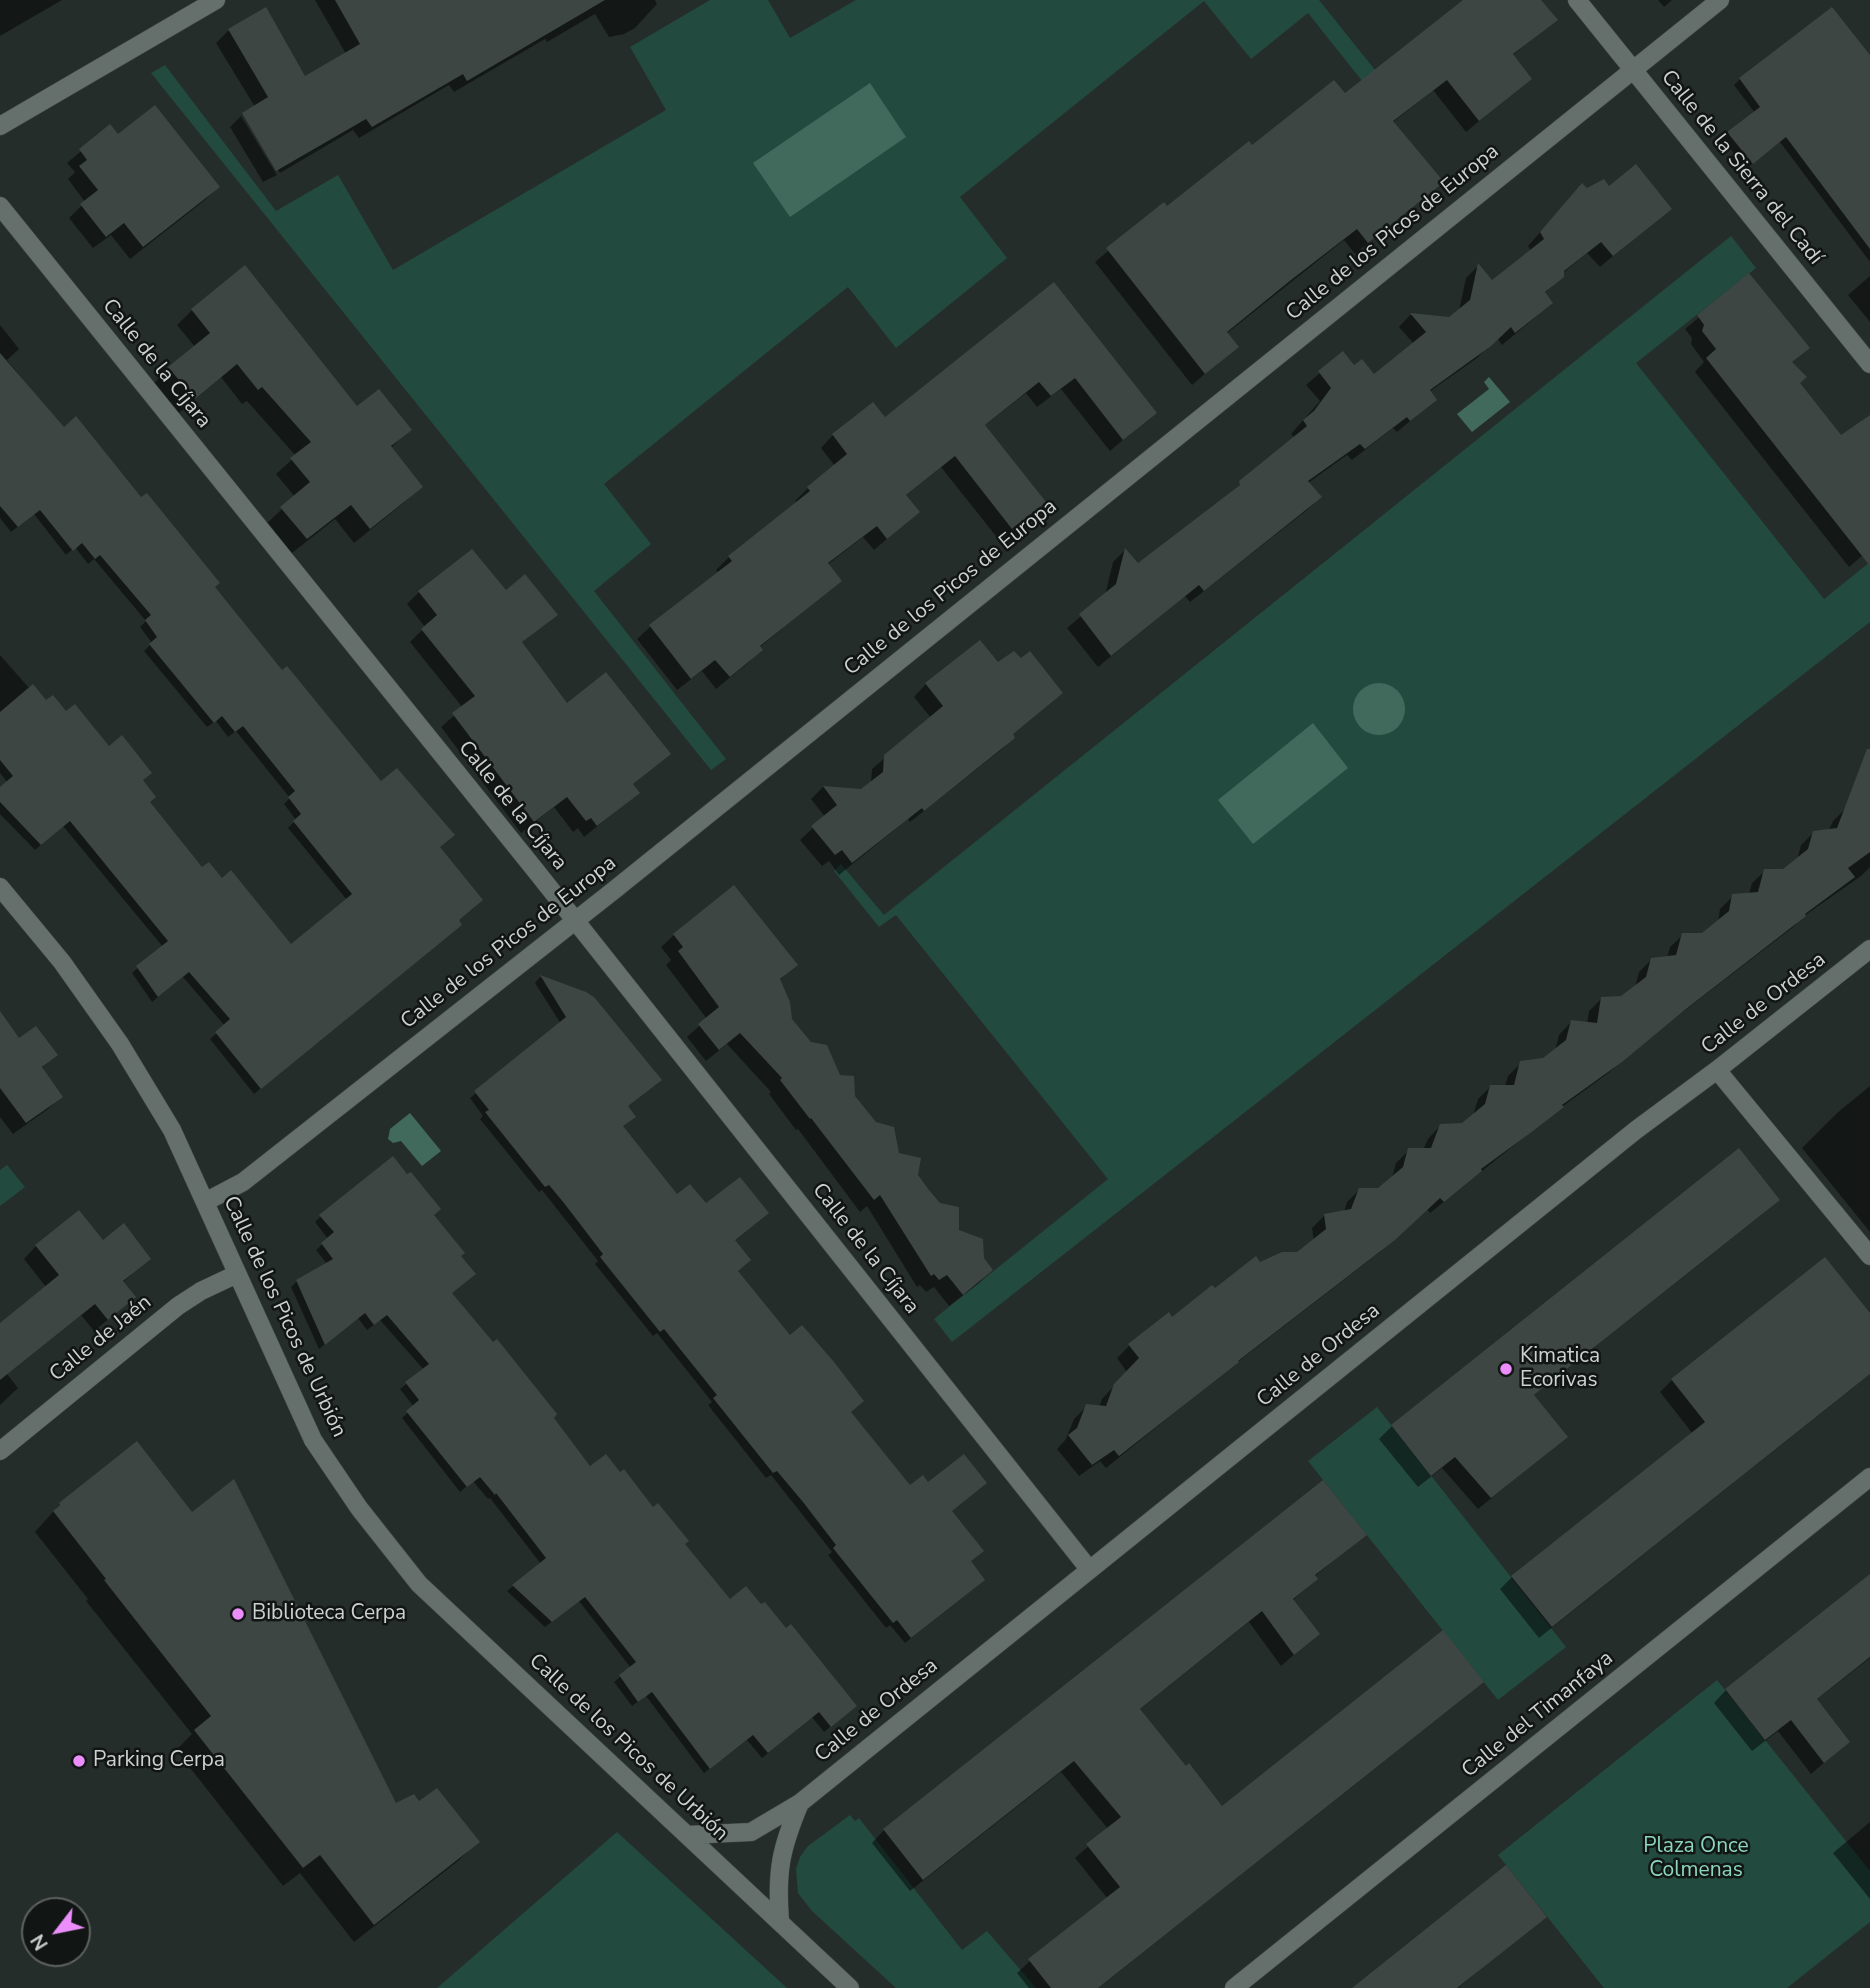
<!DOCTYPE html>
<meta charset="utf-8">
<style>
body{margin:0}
#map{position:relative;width:1870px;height:1988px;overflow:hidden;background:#252d2a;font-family:"Nunito Sans",sans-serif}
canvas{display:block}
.north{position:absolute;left:21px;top:1897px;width:70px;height:70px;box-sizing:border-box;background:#111513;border:2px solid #5c615f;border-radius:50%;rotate:238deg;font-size:19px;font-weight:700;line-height:28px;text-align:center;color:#cdd2d0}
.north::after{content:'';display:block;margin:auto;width:24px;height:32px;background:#eb8dfb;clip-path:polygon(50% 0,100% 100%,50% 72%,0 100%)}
</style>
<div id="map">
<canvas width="1870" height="1988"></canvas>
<div class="north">N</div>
</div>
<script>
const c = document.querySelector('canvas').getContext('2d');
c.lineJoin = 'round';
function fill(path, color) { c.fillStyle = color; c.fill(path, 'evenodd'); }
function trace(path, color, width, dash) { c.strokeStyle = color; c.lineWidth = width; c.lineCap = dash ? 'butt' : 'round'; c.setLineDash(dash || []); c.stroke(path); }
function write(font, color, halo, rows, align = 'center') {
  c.font = font + ' "Nunito Sans",sans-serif'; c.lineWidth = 5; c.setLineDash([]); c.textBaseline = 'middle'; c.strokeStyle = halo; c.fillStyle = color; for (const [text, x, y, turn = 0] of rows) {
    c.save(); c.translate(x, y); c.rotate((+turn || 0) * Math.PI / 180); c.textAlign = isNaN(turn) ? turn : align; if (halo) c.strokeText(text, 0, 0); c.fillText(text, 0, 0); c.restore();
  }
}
const green = new Path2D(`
 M710,0h58l22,38 66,-38h463l88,110 -13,11 -86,-108 -57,46 -47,-58 -244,196 47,61 -111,90 -48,-61 -244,197 47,60 -57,47 132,168 -15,11 -560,-697 14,-8 111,146 62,-36 55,95 273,-160 -36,-63z
 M1731,236l25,32 -120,95 188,236 46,-37v60l-918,720 -18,-23 174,-140 -212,-264 -17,12 -45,-56 7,-7 43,51z
 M7,1165l18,22 -25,19v-36z
 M1377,1407l189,240 -68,53 -190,-239z
 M1717,1680l153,191v51l-83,66h-183l-106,-133z
 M850,1815l5,6 4,-3 103,132 25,-19 49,57h-140l-84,-77 -14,-18 -2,-24 4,-12 8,-11z
 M617,1832l170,156h-350z`);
const forest = new Path2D(`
 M870,83l36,54 -116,80 -37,-54z
 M1489,377l21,25 -38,30 -15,-18 32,-25 -5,-7z
 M1353 709a26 26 0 1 1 52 0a26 26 0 1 1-52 0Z
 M1313,723l35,45 -95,76 -35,-44z
 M410,1113l31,38 -19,15 -21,-25 -8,2 -5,-4 2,-10z`);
const shadow = new Path2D(`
 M0,0h62l-62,36z
 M315,0h340l2,4 -22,24 -11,6 -15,3 -14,-23 -48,28 -2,-3 -91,53 -5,-7 -90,53 -6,-8 -73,43 -35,-58h-3l13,-8 -39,-64 13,-13 76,48 41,-24z
 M1466,0h73l16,20 -43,36 18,23 -64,53 -33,-42 -41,33 49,59 -86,72 -11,-14 -118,94 10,13 -44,38 -97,-123 68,-57 3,3 86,-60 92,-52z
 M1658,0h14l-8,7z
 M1740,79l130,13v170l-90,-120 -34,27 -23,-30 32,-26 -21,-28z
 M241,116l36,59 -14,7 -33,-55z
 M110,127l8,10 100,50 -13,13 -75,59 -19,-24 -18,13 -24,-30 16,-16 -17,-23 7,-7 -8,-9z
 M1609,188l60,21 -69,58 -13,-14 -24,20 -1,3 -18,18 -6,21 -36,30 -5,-7 -20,20 -48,34 6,8 -38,32 -4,-4 -41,32 -5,-5 -39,28 12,14 -13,13 -117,92 -5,-6 -87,71 -31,-39 38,-32 8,-34 12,-12 13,15 89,-69 68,-58 -4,-4 29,-33 -14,-16 36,-31 12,14 19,8 41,-32 -15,-17 11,-12 40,3 9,-7 7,-33 12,-12 14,16 39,-31 -3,-5 42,-48 16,-8z
 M1749,276l58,72 -16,15 7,21 43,54 29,-21v145l-6,-8 -15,13 -154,-195 9,-10 -13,-18 1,-6 -7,-9z
 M1870,276v46l-22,-27z
 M1054,285l100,128 -44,38 -49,-62 -24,18 -11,-14 -42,33 59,76 -12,13 -32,25 -58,-73 -36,29 13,16 -44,38 -11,-13 -36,28 12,16 -80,67 2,2 -13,13 -32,26 -14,-18 -25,19 -40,-51 13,-12 69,-54 -3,-3 13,-13 68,-54 -2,-2 13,-13 27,-22 -14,-18 12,-13 52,-15z
 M192,310l165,98 52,22 -18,18 30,38 -15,15 -52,42 -19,-24 -43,34 -25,-30 28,-26 -19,-23 20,-18 -49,-55 -5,3 -21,-27 -42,36 -25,-30 41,-36 -18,-22z
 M0,325l19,24 -12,11 14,17 -1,1 43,51 150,158 69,85 156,175 19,74 -3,10 -200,163 -44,-55 15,-13 -42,-49 -31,25 -20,-29 31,-26 -100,-121 -28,24 -35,-36v-25l8,-6 -8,-10v-118l30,34 16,13 20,11 43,35 33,33 6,21 54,67 20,11 69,66 56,-46 -59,-72 8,-8 -12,-16 6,-6 -54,-67 -8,6 -12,-16 -9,6 -63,-76 8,-8 -12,-16 6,-6 -52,-62 -6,5 -13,-17 -9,8 -32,-41 -23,18 -11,-14z
 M419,592h86l50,22 -34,29 46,62 102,48 -37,32 5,7 -12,12 -41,33 -6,-9 -5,4 -19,-25 -33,26 -80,-106 22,-19 -53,-66 15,-15 -18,-23z
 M926,684l135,9 -50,42 2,3 -12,12 -91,72 -2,-3 -69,56 -10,-14 -7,5 -22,-26 25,-23 -14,-18 12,-12 38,4 10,-8 1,-14 59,-51 -17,-21z
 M1870,803v64l-9,9 -57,40 -12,12 -121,93 -64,53 -48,35 -129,104 -3,-4 -47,43 -145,112 -129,104 -6,-7 -21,15 -22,-27 9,-10 8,-20 13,-13 12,1 3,-8 25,-27 -10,-14 12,-12 39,-31 4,4 43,-29 45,-26 38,-11 16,-12 -2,-13 12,-12 20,-4 3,-10 13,-13h19l13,-11 4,-15 13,-13h14l5,-11 12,-13 22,-2 11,-8 5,-17 12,-12 15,-1 3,-10 13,-13 22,-3 12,-9 4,-16 12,-13 16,2 2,-13 13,-13h20l13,-10 4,-16 13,-13 15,-1 3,-11 13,-12 19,-1 16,-11 2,-14 13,-13 16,-2 3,-11 13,-12 19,-1 13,-10 4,-15 13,-13 15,-2 4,-9 13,-13z
 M674,935l121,30 -16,16 12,38 47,57 119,155 34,39 -12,13 -30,23 -15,-19 -8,5 -6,-7 -3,2 -50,-81 -7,6 -62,-83 -2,1 -27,-36 2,-2 -44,-48 -21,17 -19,-24 20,-18 -41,-54 5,-5 -10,-13z
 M540,977l45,17 42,113 -6,20 56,70 56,43 3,31 173,217 41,24 27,74 -72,57 -15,-18 -4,3 -58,-73 4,-3 -61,-77 -5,3 -58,-73 4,-3 -55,-69 -4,3 -58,-72 3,-3 -56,-71 -3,2 -59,-73 3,-3 -13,-18 91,-74 -26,-41z
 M0,1014l19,27 36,14 -14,14 19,28 -12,12 -35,25 -13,-17z
 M1870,1086v146l-68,-84 35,-35z
 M1739,1151l38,49 -12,12 -232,184 33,41 -88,72 -36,-41 -24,19 -39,-48 13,-13z
 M433,1214l26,42 -9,38 101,123 39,51 93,76 46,58 120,109 -25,21 -12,-15 -50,41 -15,-18 -43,33 -58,-77 -14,10 -18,-24 17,-14 -52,-67 -34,26 -38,-36 34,-27 -51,-66 -2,1 -15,-18 -13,11 -58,-74 12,-11 -14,-18 24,-19 -44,-50 -13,10 -9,-12 -39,31 -28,-62 6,-6 30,-17 -11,-14 12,-11 -13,-17 6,-6z
 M102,1243l47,16 -27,24 -1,26 -27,22 -13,-16 -74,59 11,14 -18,17v-80l46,-38 -22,-28 12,-13z
 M1870,1316v58l-331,264 -39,-49 12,-12 181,-143 -33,-42 12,-12z
 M60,1504l336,302 23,-2 58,38 -19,19 -104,81 -54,-69 -17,13 -107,-136 16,-16 -106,-133 2,-2 -53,-67z
 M1364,1535l-50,42 2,2 -24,22 26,33 -37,32 -32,-44 -110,88 82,98 248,-114 -371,294h-69l-12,-15 13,-12 78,-62 -33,-41 33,-29 -47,-57 -151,119 -38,-48 12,-13z
 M1870,1576v82l-54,42 32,42 -37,32 -33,-43 -26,20 -38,-48 12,-13z
 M1870,1822v77l-37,-46z
 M1545,1916l-87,72h-103z`);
const building = new Path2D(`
 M335,0h270l-138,81 -4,-7 -91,53 -6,-8 -90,52 -34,-58 26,-16 -40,-68 38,-22 39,69 55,-32z
 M1463,0h78l17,20 -45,34 19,25 -53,42 -32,-41 -54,41 51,61 -76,61 -11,-14 -66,51 -64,52 12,15 -34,27 -99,-126 58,-46 3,4 82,-65 3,4 82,-65 11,13z
 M1832,7l38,48v194l-84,-112 -33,27 -26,-32 33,-25 -21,-29z
 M155,105l65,82 -77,60 -19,-24 -18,14 -26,-33 18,-14 -19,-24 8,-6 -8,-11 31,-25 8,10z
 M1636,164l36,45 -59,47 -12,-14 -37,29v6l-19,15 8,11 -38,30 -4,-6 -20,19 -61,44 7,10 -27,21 -3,-4 -42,32 -5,-5 -52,37 14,16 -118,94 -5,-6 -88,71 -32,-42 37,-30 9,-36 13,15 102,-78 -1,-4 68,-55 -4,-6 11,-9 17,-23 -13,-17 25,-20 11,14 8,-6 12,15 52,-42 -16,-19 39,4 21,-17 8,-37 14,17 52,-41 -4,-7 42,-49 5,5 17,-9 5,7z
 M245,265l112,141 22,-17 33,41 -21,16 32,41 -53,42 -19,-24 -44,34 -27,-32 30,-25 -20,-24 21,-16 -49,-55 -4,3 -21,-26 -42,35 -27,-32 42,-34 -19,-24z
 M1749,273l61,75 -18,14 15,15 -7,6 41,52 29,-20v151l-164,-208 10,-9 -14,-18 2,-6 -7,-10z
 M1054,282l103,131 -34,27 -48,-62 -24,18 -12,-14 -54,43 61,77 -34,27 -57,-73 -49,39 14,17 -33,27 -10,-13 -49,37 14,18 -82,65 3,4 -33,27 -15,-17 -24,19 -42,-54 83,-64 -4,-5 82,-65 -3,-4 40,-33 -15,-20 41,-32 12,15z
 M0,353l64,74 12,-11 65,81 6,-4 73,90 -5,4 67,83 5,-4 94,115 16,-13 58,67 -15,12 43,53 -24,20 3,5 -201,164 -46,-57 15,-13 -41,-47 -31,25 -22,-31 32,-25 -98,-120 -29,24 -41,-43v-15l13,-11 -13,-16v-48l33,-28 13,16 7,-5 13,16 9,-7 34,42 13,-11 30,38 -9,7 13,17 -6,5 52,65 7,-5 13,16 9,-8 60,74 61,-50 -59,-73 8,-7 -13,-17 7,-6 -52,-65 -8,6 -13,-16 -8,7 -65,-79 8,-7 -12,-17 6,-5 -51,-60 -5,4 -13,-16 -9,8 -33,-41 -22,17 -18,-21z
 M472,549l34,41 19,-16 33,41 -36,27 45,61 39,-31 65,82 -38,30 7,9 -43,33 -6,-8 -5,3 -19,-24 -33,25 -82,-109 23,-17 -54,-67 16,-14 -19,-24z
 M980,640l18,22 16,-11 7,7 9,-7 33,42 -50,41 2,4 -91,73 -2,-3 -70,55 -10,-13 -7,5 -24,-29 26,-21 -14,-19 38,3 22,-17 1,-17 59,-49 -18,-23z
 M1867,749h3v103l-22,16 7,9 -50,37 1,2 -120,93 -64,53 -60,43 2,2 -31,24 -52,38 1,2 -38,31 -4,-4 -45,42 -157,121 1,1 -120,94 -5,-6 -22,15 -24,-30 9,-7 9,-24 20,2 8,-22 25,-26 -11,-14 41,-32 3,5 40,-32 3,3 41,-32 4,6 22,-10h15l29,-23 -2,-15 27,-5 8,-21h19l25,-21 5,-19h23l9,-24 22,-1 23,-19 5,-19h24l6,-24 23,-3 23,-18 5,-20 26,3 4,-26 20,-1 25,-19 5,-19 25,-3 6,-22h20l27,-22 3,-17 26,-2 6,-23h19l25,-20 5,-18 24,-3z
 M734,885l64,80 -18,14 10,23 2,17 19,23 16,3 13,30 14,1 1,20 21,26 18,5 5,26 22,5 -3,17 11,15 11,13 19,4v23l24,9 1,19 9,12 -30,25 -16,-20 -8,5 -5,-6 -3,2 -51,-81 -6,5 -63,-82 -1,1 -30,-39 2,-2 -42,-45 -21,17 -21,-26 21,-17 -41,-56 5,-4 -10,-13z
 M540,975l46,17 8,5 68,83 -34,26 8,11 -13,9 54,68 13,-10 16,19 34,-26 29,36 -34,27 16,20 -13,11 52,64 12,-10 32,37 30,39 -13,11 59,73 13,-10 5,7 36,-28 23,29 -35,28 32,40 -13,10 14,19 -74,58 -14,-18 -4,3 -60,-75 3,-3 -33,-43 -26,-31 -4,2 -60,-75 4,-3 -53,-66 -4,3 -60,-75 3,-3 -39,-51 -15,-18 -4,2 -60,-75 4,-2 -15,-19 92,-74z
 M0,1011l19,27 17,-12 22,29 -16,12 21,30 -37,26 -26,-35z
 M1739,1148l41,52 -246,195 34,42 -77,61 -36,-41 -24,19 -40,-51z
 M393,1156l14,18 4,-2 30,37 -7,6 31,38 -4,3 15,18 -24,19 41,49 4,-3 60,75 -3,4 36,48 16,-12 14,18 4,-3 29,38 5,-4 31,38 -4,3 45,55 16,-13 15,18 4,-2 21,26 5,-4 66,82 -26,21 -12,-15 -51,41 -15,-18 -43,34 -58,-77 -14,10 -19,-27 17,-13 -51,-65 -33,25 -40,-37 34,-27 -50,-65 -1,2 -15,-18 -13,10 -61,-76 13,-11 -14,-18 24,-18 -42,-49 -13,10 -9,-12 -40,32 -29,-65 37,-21 -12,-16 13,-11 -15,-17z
 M79,1210l24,30 21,-17 27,36 -28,22 13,16 -28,23 -13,-16 -95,76v-57l59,-48 -24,-30z
 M1825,1257l45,56v61l-318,253 -41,-51 194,-154 -34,-43z
 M137,1441l55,71 42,-33 162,324 18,-9 5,7 18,-13 43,54 -106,83 -54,-70 -17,13 -109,-138 17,-14 -107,-136 2,-1 -53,-68 7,-6 -1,-2z
 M1323,1480l44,55 -52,40 3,4 -25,20 27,35 -26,21 -32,-44 -122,98 46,57 3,-3 33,43 221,-176 41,52 -386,306h-47l-23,-29 92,-72 -34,-43 35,-27 -47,-56 -151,119 -40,-51z
 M1870,1574v83l-53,42 33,43 -26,21 -33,-43 -26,20 -40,-51z
 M1506,1865l41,52 -90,71h-105z`);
const minor = new Path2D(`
 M1577,0l293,364
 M0,126l216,-126
 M0,206l536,665 553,698
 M0,887l62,75 58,82 52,86 141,310 46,68 60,76 431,404
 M1717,1070l153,186
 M205,1202l38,-20 370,-291 1107,-891
 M0,1451l178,-145 23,-15 36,-17
 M687,1835l64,-3 49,-29 836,-673 81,-60 153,-121
 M780,1921c-4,-50 1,-73 20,-118
 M1234,1988l636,-511`);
const markers = [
 [1506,1369,7,"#eb8dfb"],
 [238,1614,7,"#eb8dfb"],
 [79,1761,7,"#eb8dfb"]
];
const streetNames = [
 ["Calle de la Sierra del Cadí",1741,168,51],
 ["Calle de los Picos de Europa",1393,233,-39],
 ["Calle de la Cíjara",156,364,51],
 ["Calle de los Picos de Europa",951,588,-39],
 ["Calle de la Cíjara",512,806,51],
 ["Calle de los Picos de Europa",509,943,-38],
 ["Calle de Ordesa",1764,1004,-38],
 ["Calle de la Cíjara",865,1249,52],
 ["Calle de los Picos de Urbión",284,1317,65],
 ["Calle de Jaén",101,1339,-39],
 ["Calle de Ordesa",1319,1356,-39],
 ["Calle de Ordesa",877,1711,-39],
 ["Calle del Timanfaya",1538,1715,-39],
 ["Calle de los Picos de Urbión",628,1748,43]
];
const poiNames = [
 ["Kimatica",1520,1357],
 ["Ecorivas",1520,1381],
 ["Biblioteca Cerpa",252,1614],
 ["Parking Cerpa",93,1761]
];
const parkNames = [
 ["Plaza Once",1696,1847],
 ["Colmenas",1696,1871]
];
fill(green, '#234a3e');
fill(forest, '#416a5d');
fill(shadow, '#0007');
fill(building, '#3d4643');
trace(minor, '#434b48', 19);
trace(minor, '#656f6c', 18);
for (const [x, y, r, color] of markers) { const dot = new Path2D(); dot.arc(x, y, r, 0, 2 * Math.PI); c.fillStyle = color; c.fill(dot); trace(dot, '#111513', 2.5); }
write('21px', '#cdd2d0', '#111513', streetNames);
write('21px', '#cdd2d0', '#111513', poiNames, 'left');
write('21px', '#8cd6be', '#111513', parkNames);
</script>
